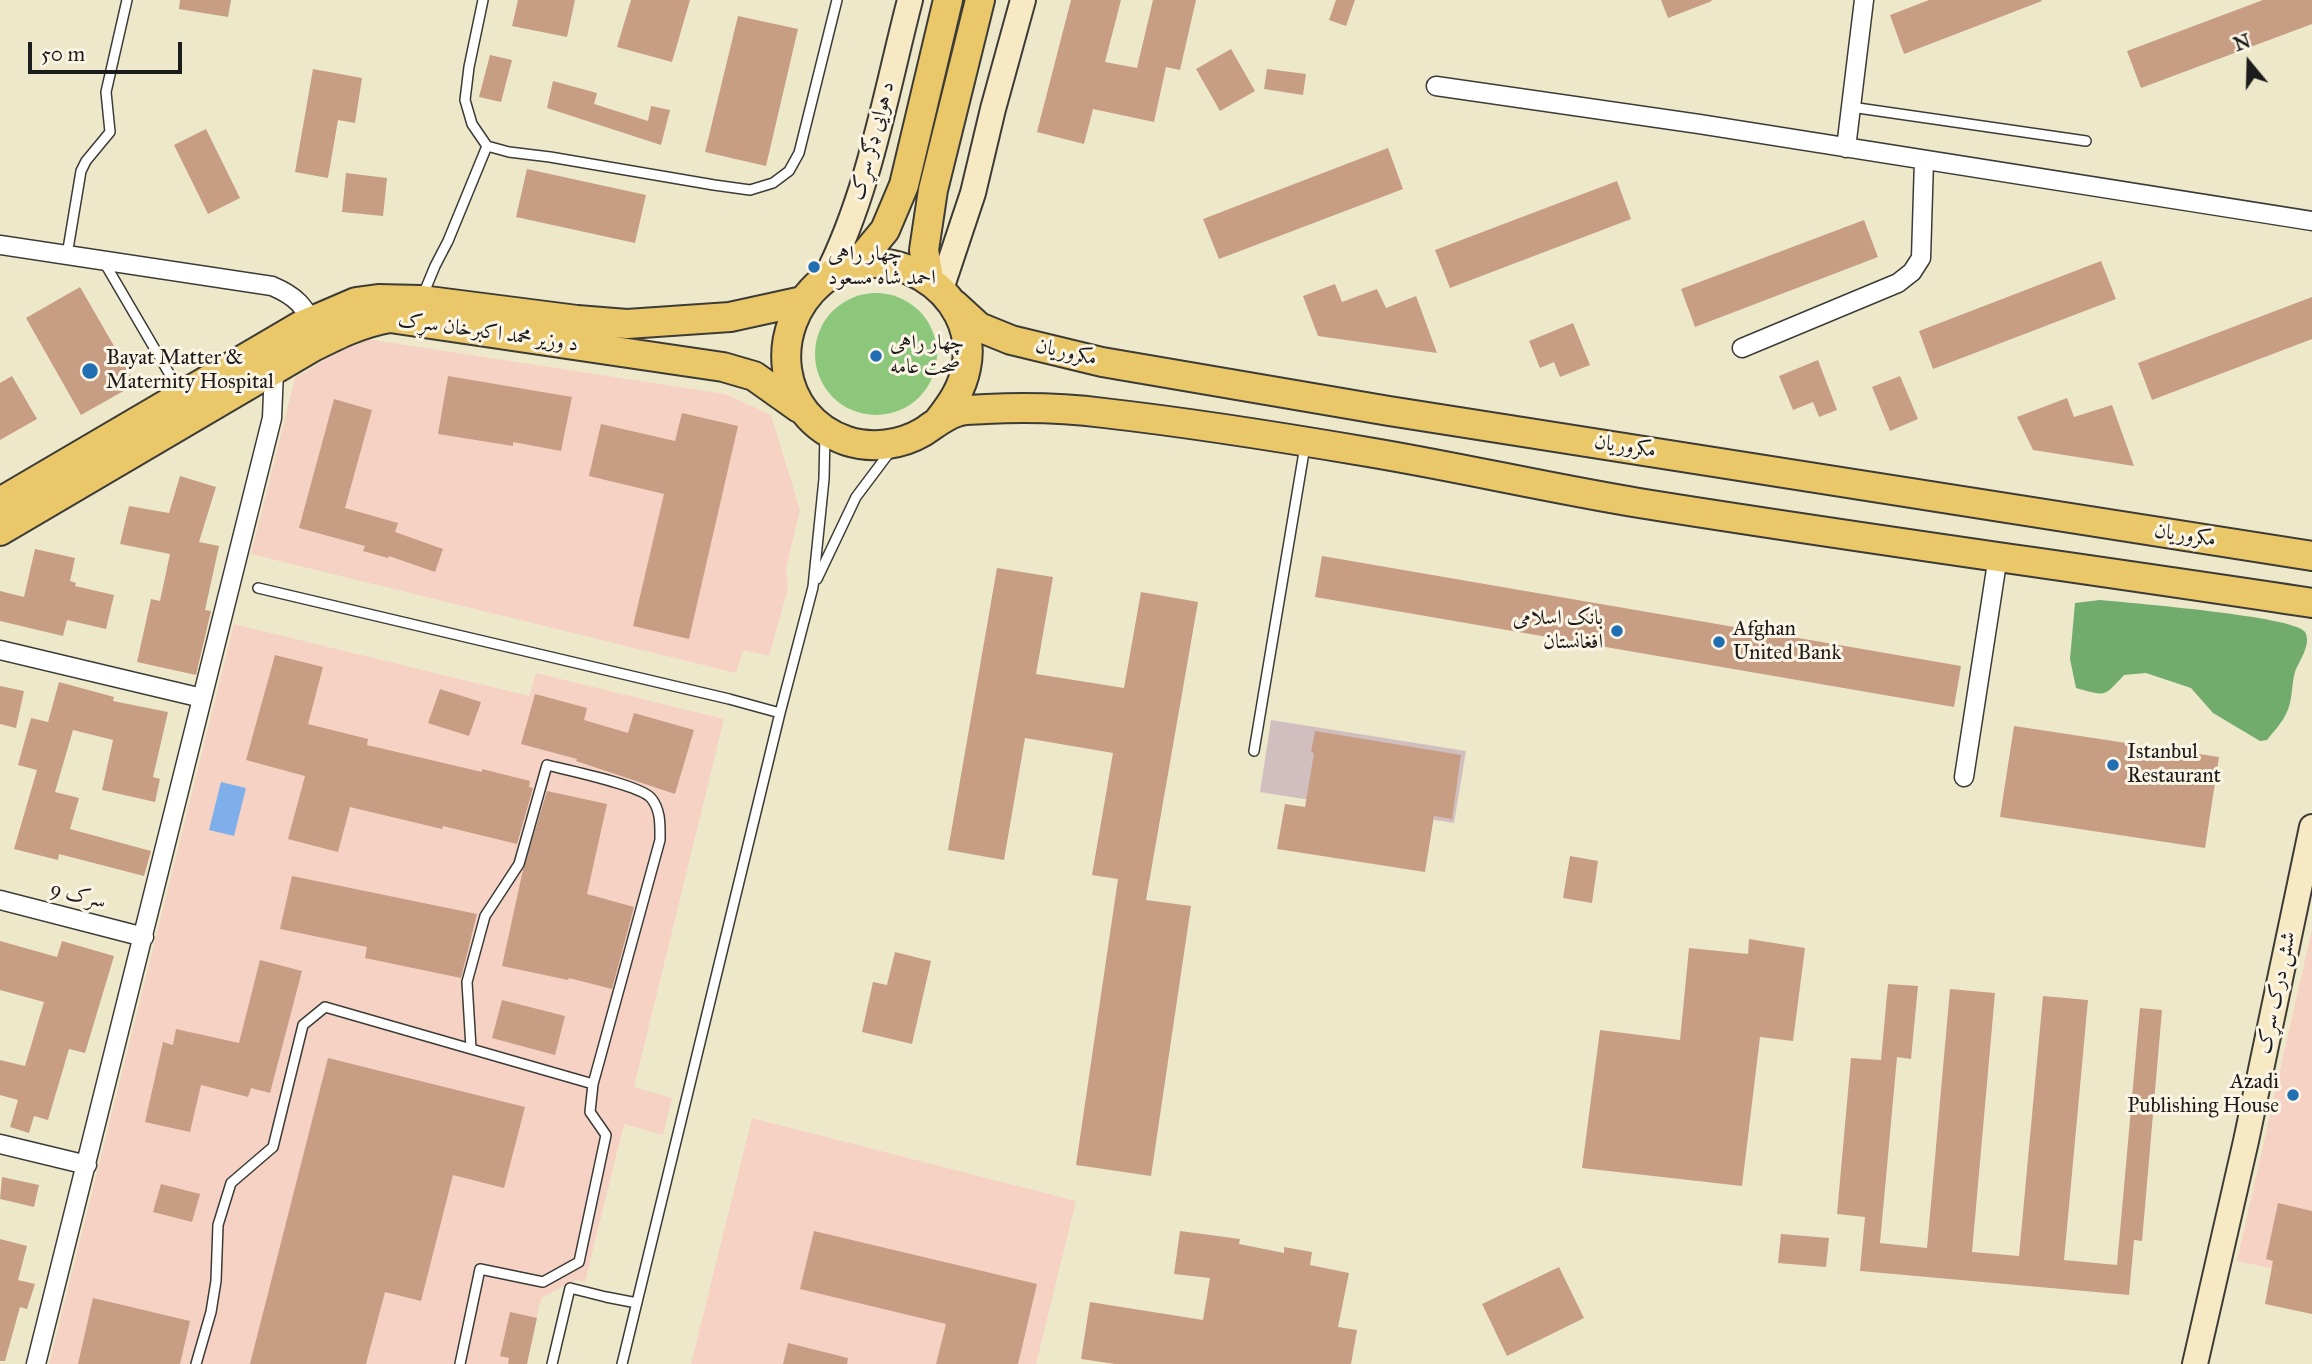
<!DOCTYPE html>
<meta charset="utf-8">
<style>
body{margin:0}
#map{position:relative;width:2312px;height:1364px;overflow:hidden;background:#eee8cb;font-family:"IM FELL Great Primer",serif}
canvas{display:block}
.north{position:absolute;left:2214px;top:28px;width:70px;height:70px;-webkit-text-stroke:5px #fcf5e5;paint-order:stroke;rotate:341deg;font-size:19px;font-weight:700;line-height:28px;text-align:center;color:#1c1c1c}
.north::after{content:'';display:block;margin:auto;width:24px;height:32px;background:#1c1c1c;clip-path:polygon(50% 0,100% 100%,50% 72%,0 100%)}
.scale{position:absolute;left:28px;top:42px;width:154px;height:32px;box-sizing:border-box;border:4px solid #1c1c1c;border-top:0;padding-left:9px;font-size:21px;line-height:24px;white-space:nowrap;color:#1c1c1c;-webkit-text-stroke:5px #fcf5e5;paint-order:stroke}
</style>
<div id="map">
<canvas width="2312" height="1364"></canvas>
<div class="north">N</div>
<div class="scale">50 m</div>
</div>
<script>
const c = document.querySelector('canvas').getContext('2d');
c.lineJoin = 'round';
function fill(path, color) { c.fillStyle = color; c.fill(path, 'evenodd'); }
function trace(path, color, width, dash) { c.strokeStyle = color; c.lineWidth = width; c.lineCap = dash ? 'butt' : 'round'; c.setLineDash(dash || []); c.stroke(path); }
function write(font, color, halo, rows, align = 'center') {
  c.font = font + ' "IM FELL Great Primer",Amiri,serif'; c.lineWidth = 6; c.setLineDash([]); c.textBaseline = 'middle'; c.strokeStyle = halo; c.fillStyle = color; for (const [text, x, y, turn = 0] of rows) {
    c.save(); c.translate(x, y); c.rotate((+turn || 0) * Math.PI / 180); c.textAlign = isNaN(turn) ? turn : align; if (halo) c.strokeText(text, 0, 0); c.fillText(text, 0, 0); c.restore();
  }
}
const built = new Path2D(`
 M360,338l365,56 46,21 29,95 -14,58 2,21 -19,67 -26,-6 -7,23 -485,-119 44,-176z
 M234,624l295,72 7,-23 188,46 -90,368 38,11 -9,37 -39,-11 -39,158 -9,-2 -35,18 -14,66h-478z
 M2312,929v348l-75,-16z
 M752,1118l324,83 -40,163h-345z`);
const industrial = new Path2D(`
 M1271,720l195,31 -12,72 -194,-31z`);
const green = new Path2D(`
 M815 354a61 61 0 1 1 122 0a61 61 0 1 1-122 0Z`);
const forest = new Path2D(`
 M2100,600c29,3 195,16 205,32 7,12 -6,29 -10,40 -4,14 -2,29 -9,42 -4,9 -13,18 -19,26l-7,1 -47,-28 -22,-25 -45,-15 -22,2c-21,23 -18,21 -48,13l-6,-29 5,-56z`);
const water = new Path2D(`
 M221,782l25,6 -12,48 -25,-6z`);
const building = new Path2D(`
 M180,0h51l-3,17 -49,-8z
 M518,0h57l-8,37 -55,-11z
 M631,0h59l-18,62 -55,-15z
 M1071,0h50l-16,62 32,6 16,-68h43l-16,70 -14,-3 -12,55 -61,-13 -9,35 -47,-12z
 M1336,0h19l-9,26 -17,-6z
 M1661,0h50l1,1 -44,17z
 M1929,0h112l1,1 -138,53 -14,-39z
 M2263,0h49v24l-171,64 -14,-37z
 M738,16l60,13 -32,137 -61,-14z
 M1231,49l24,42 -35,20 -24,-42z
 M490,55l22,5 -11,42 -22,-5z
 M313,69l49,9 -7,45 -17,-3 -10,58 -33,-6z
 M1267,69l39,5 -3,21 -39,-6z
 M553,81l44,12 -3,11 54,17 3,-15 19,4 -9,35 -114,-37z
 M206,129l34,69 -32,16 -34,-69z
 M1388,148l15,41 -184,70 -16,-40z
 M527,169l119,26 -11,48 -119,-26z
 M346,173l41,5 -4,38 -41,-4z
 M1617,181l14,38 -181,69 -15,-38z
 M1864,220l14,37 -183,70 -14,-38z
 M2101,261l15,38 -183,70 -14,-38z
 M1335,284l7,18 35,-13 9,19 30,-12 21,57 -119,-17 -15,-40z
 M80,287l56,97 -55,31 -55,-97z
 M2312,297v42l-160,61 -14,-37z
 M1573,323l17,42 -30,12 -6,-15 -14,6 -11,-27z
 M1818,360l19,50 -18,7 -6,-15 -20,8 -14,-34z
 M12,376l25,43 -37,21v-57z
 M448,376l124,21 -11,54 -48,-9v4l-75,-12z
 M1900,376l18,43 -28,12 -18,-44z
 M2067,398l7,19 38,-12 22,61 -101,-16 -16,-33z
 M334,399l38,11 -27,98 53,15 -3,9 48,17 -8,23 -46,-16 -1,2 -25,-7 2,-5 -66,-18z
 M682,413l56,13 -49,213 -56,-13 31,-132 -75,-18 12,-52 74,17z
 M180,476l36,11 -17,55 20,4 -14,64 6,1 -15,64 -59,-13 14,-63 9,2 10,-47 -50,-10 9,-38 40,7z
 M35,549l40,9 -5,23 6,2 -1,3 39,9 -8,34 -39,-9 -4,16 -63,-15v-30l24,6z
 M1322,556l639,110 -7,41 -639,-110z
 M997,568l56,9 -17,97 88,14 17,-96 57,10 -52,298 45,6 -40,270 -75,-11 42,-286 -26,-4 21,-122 -88,-15 -21,122 -56,-10z
 M275,655l48,12 -15,57 60,15 -1,6 115,27v-3l48,12 -1,6 4,1 -16,56 -74,-18 -1,3 -92,-22 -12,45 -50,-13 17,-63 -59,-16z
 M59,682l55,15 -1,4 55,11 -15,65 7,2 -5,23 -53,-12 11,-50 -40,-10 -18,62 24,6 -9,31 81,22 -7,25 -85,-22 -1,6 -44,-11 23,-79 -19,-5 13,-47 17,4z
 M0,686l24,5 -8,37 -16,-4z
 M440,689l41,13 -12,34 -41,-13z
 M535,694l52,14 -3,12 44,13 6,-20 60,17 -19,64 -99,-33 1,-2 -56,-15z
 M2014,726l205,31 -14,91 -205,-31z
 M1315,731l146,24 -9,64 -18,-3 -9,56 -148,-23 8,-45 20,3 9,-54 -3,-1z
 M547,791l60,13 -20,90 47,13 -22,82 -43,-11 -1,2 -66,-14 21,-96z
 M1570,856l28,5 -6,42 -29,-5z
 M292,876l185,38 -16,64 -96,-20 2,-11 -87,-18z
 M1749,939l56,9 -12,93 -33,-4 -18,149 -160,-18 18,-138 80,10 9,-92 59,6z
 M0,941l57,16 5,-16 52,15 -29,97 -16,-4 -21,71 -14,-4 -5,17 -19,-6 8,-27 -18,-5v-35l25,6 19,-64 -44,-12z
 M895,952l36,9 -19,83 -50,-12 11,-50 14,3z
 M260,960l42,11 -32,122 -19,-5 -3,9 -47,-12 -11,47 -45,-10 18,-80 10,3 3,-16 63,14z
 M1888,984l30,2 -7,73 -14,-2 -17,186 47,5 23,-259 45,4 -23,259 47,4 24,-260 45,4 -24,260 53,5 23,-257 22,2 -20,231 -8,-1 -5,55 -269,-24 5,-54 -28,-3 14,-156 30,2z
 M502,1000l63,16 -10,39 -63,-17z
 M328,1058l197,49 -21,81 -51,-13 -32,126 -36,-9 -19,72h-116z
 M2,1177l37,8 -5,22 -34,-8z
 M161,1184l39,10 -8,28 -39,-10z
 M2278,1203l34,8v103l-47,-10 8,-43 -7,-2z
 M814,1231l223,53 -19,80h-82l10,-40 -146,-35z
 M1180,1231l60,8 -1,5 45,9v-6l28,5 -2,13 39,8 -11,54 19,3 -6,34h-236l-34,-5 9,-57 113,18 7,-42 -36,-4z
 M1781,1234l48,4 -3,29 -48,-4z
 M0,1239l27,7 -9,34 17,4 -8,25 -7,-2 -15,54h-5z
 M1559,1267l25,51 -77,38 -25,-52z
 M93,1298l97,23 -10,43h-102z
 M510,1312l27,6 -10,46h-19l1,-6 -9,-2z
 M788,1343l60,15 -1,6h-64z`);
const service = new Path2D(`
 M483,0l-14,67 -4,33 7,24 15,22 22,6 41,5 164,28 36,5 23,-7 16,-12 10,-18 38,-153
 M1851,107l235,34
 M67,255l14,-84 5,-10 24,-29 -4,-40 21,-92
 M104,262l76,130
 M423,295l12,-29 13,-25 39,-95
 M817,579l39,-82 36,-48
 M258,588l471,111 51,14
 M1254,751l51,-305
 M196,1364l15,-52 5,-31 2,-56 13,-42 42,-36 30,-122 22,-18 268,77
 M460,1364l20,-95 63,13 36,-20 27,-127 -16,-23 3,-28 67,-244c0,-15 1,-30 -9,-42 -11,-13 -84,-28 -104,-33l-28,99 -34,52 -18,66 4,66
 M552,1364l18,-76 36,9 31,6
 M622,1364l158,-651 33,-126 11,-108 1,-45`);
const minor = new Path2D(`
 M1436,86l263,38 613,97
 M1846,148l18,-148
 M0,245l272,41c26,11 31,20 45,43
 M1742,348l156,-65 14,-11 9,-14 3,-98
 M0,650l202,48
 M1964,777l34,-221
 M0,900l144,37
 M0,1144l87,21
 M36,1364l236,-946 2,-48`);
const secondary = new Path2D(`
 M825,279c44,-85 61,-187 85,-279
 M941,289l32,-96 20,-84 30,-109
 M2195,1364l51,-223 66,-314`);
const primary = new Path2D(`
 M847,268l19,-15 19,-23 19,-45 44,-185
 M929,279l-5,-29 9,-60 47,-190
 M955,305l24,22 32,13 91,22 287,49 923,145
 M939,420c13,-17 23,-31 27,-52 16,-78 -84,-137 -145,-86 -54,46 -45,135 26,159 25,8 54,4 76,-9 11,-7 21,-16 34,-20 9,-3 20,-2 29,-3 40,-2 79,-1 118,4 88,10 176,24 264,39 90,15 180,36 271,51 224,36 449,66 673,100
 M0,502l300,-176 56,-24 22,-3 43,1 156,20 50,4 103,-7 73,-16
 M0,531l313,-184c26,-13 48,-24 77,-29l333,49 31,9 45,32`);
const markers = [
 [814,267,7,"#1f6fb2"],
 [876,356,7,"#1f6fb2"],
 [90,371,9,"#1f6fb2"],
 [1617,631,7,"#1f6fb2"],
 [1719,642,7,"#1f6fb2"],
 [2113,765,7,"#1f6fb2"],
 [2293,1095,7,"#1f6fb2"]
];
const streetNames = [
 ["د هوایی ډګر سړک",873,141,-75],
 ["د وزیر محمد اکبرخان سړک",488,333,8],
 ["مکروریان",1066,353,13],
 ["مکروریان",1625,447,9],
 ["مکروریان",2185,536,9],
 ["سرک 9",78,896,14],
 ["شش درک سړک",2277,993,-78]
];
const poiNames = [
 ["چهار راهی",828,255],
 ["احمد شاه مسعود",828,279],
 ["چهار راهی",890,344],
 ["صحت عامه",890,368],
 ["Bayat Matter &",106,359],
 ["Maternity Hospital",106,383],
 ["بانک اسلامی",1603,619,"right"],
 ["افغانستان",1603,643,"right"],
 ["Afghan",1733,630],
 ["United Bank",1733,654],
 ["Istanbul",2127,753],
 ["Restaurant",2127,777],
 ["Azadi",2279,1083,"right"],
 ["Publishing House",2279,1107,"right"]
];
fill(built, '#f6d2c5');
fill(industrial, '#d1bfbf');
fill(green, '#8cc77c');
fill(forest, '#71ac6c');
fill(water, '#7fafea');
fill(building, '#c79e84');
trace(service, '#3c3b36', 12);
trace(minor, '#3c3b36', 21);
trace(secondary, '#3c3b36', 28);
trace(primary, '#3c3b36', 32);
trace(service, '#fff', 9);
trace(minor, '#fff', 18);
trace(secondary, '#f7e9c3', 24);
trace(primary, '#eac769', 28);
for (const [x, y, r, color] of markers) { const dot = new Path2D(); dot.arc(x, y, r, 0, 2 * Math.PI); c.fillStyle = color; c.fill(dot); trace(dot, '#fcf5e5', 2.5); }
write('21px', '#1c1c1c', '#fcf5e5', streetNames);
write('21px', '#1c1c1c', '#fcf5e5', poiNames, 'left');
</script>
